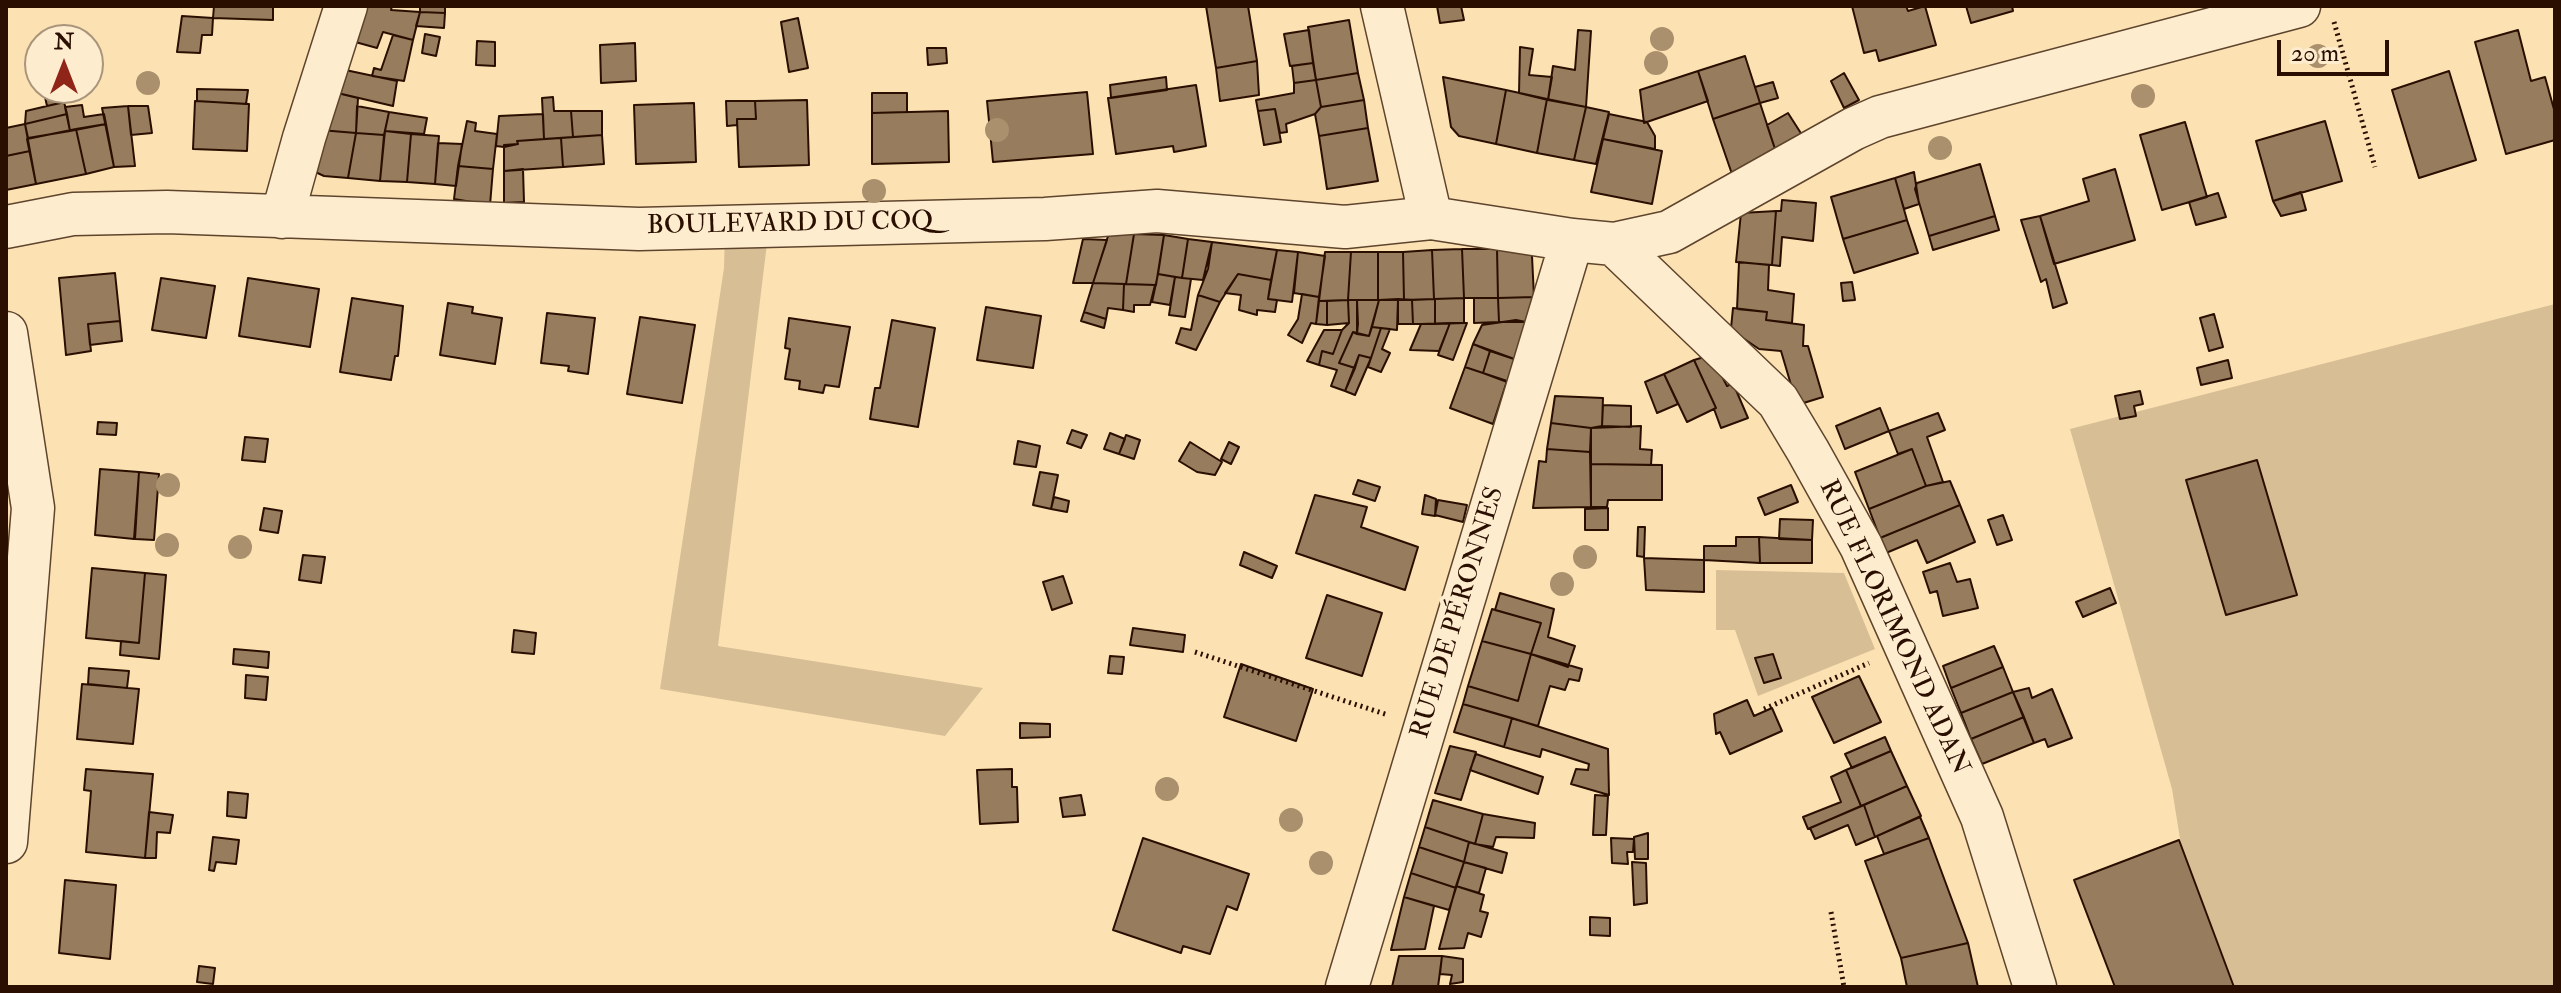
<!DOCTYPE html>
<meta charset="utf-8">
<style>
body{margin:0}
#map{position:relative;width:2561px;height:993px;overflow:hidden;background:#fce2b3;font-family:"IM FELL Double Pica",serif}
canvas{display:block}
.frame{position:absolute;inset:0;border:8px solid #2a0f00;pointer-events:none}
.north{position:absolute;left:24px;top:24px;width:80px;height:80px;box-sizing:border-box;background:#fdecce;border:2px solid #a9947c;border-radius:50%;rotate:0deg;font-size:22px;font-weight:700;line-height:32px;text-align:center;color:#2a0f00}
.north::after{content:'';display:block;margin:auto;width:28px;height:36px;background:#8f2418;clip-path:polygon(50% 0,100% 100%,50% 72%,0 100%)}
.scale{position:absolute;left:2277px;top:40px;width:112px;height:36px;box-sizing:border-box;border:4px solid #2a0f00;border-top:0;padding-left:10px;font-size:24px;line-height:28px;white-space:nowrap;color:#2a0f00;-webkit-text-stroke:6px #fdecce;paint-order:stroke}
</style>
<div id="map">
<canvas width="2561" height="993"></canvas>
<div class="frame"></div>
<div class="north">N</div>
<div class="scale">20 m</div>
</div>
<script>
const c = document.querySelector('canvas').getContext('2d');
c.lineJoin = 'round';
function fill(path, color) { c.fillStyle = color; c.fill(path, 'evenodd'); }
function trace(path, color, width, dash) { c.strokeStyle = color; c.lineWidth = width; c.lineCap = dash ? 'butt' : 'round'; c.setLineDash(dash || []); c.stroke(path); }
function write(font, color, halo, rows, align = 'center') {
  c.font = font + ' "IM FELL Double Pica",serif'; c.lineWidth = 8; c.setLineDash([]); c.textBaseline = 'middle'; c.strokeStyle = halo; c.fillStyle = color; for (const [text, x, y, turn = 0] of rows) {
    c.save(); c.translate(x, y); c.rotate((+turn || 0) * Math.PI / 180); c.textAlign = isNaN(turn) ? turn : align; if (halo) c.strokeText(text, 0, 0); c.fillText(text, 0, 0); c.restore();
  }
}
const green = new Path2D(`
 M769,227l-51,419 265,42 -38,48 -285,-47 64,-421 1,-40z
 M2555,304v683h-320l-54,-142 -9,-56 -102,-360z
 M1716,570l128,3 31,76 -117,47 -23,-66h-19z`);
const building = new Path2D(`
 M214,6h59v14l-60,-2z
 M361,6h31l-1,4 29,2 -7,28 -30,-8 -6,16 -29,-8z
 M420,6h25v7l-25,-1z
 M1206,6h42l9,55 -41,7z
 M1437,6h24l3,14 -24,3z
 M1852,6h54l2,5 17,-5 11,39 -57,16 -3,-11 -12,3z
 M1966,6h46l1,5 -42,12z
 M420,12l25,1 -1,15 -28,-2z
 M182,16l31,2 -1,17h-10l-2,18 -23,-1z
 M798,18l10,50 -19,4 -8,-50z
 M1349,20l9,53 -42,7 -8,-53z
 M1309,30l4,33 -23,3 -6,-32z
 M1578,30l13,1 -5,76 -38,-7 5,-34 22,4z
 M2518,30l13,51 14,-4 10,36v27l-49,14 -31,-112z
 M425,34l15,3 -4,19 -14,-3z
 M393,35l20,5 -9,41 -32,-5 2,-8 7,2z
 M477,41l18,1v24l-19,-1z
 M635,43l1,38 -35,2 -1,-38z
 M1520,47l13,2 -4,26 23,2 -4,23 -29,-7z
 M927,48h19l1,15 -19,2z
 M1745,56l15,47 -47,16 -15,-48z
 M1257,61l2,34 -39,6 -4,-33z
 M1313,63l3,17 -22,3 -2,-17z
 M336,68l61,13 -4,25 -64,-15z
 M1698,71l10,30 -64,22 -4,-33z
 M2449,71l27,89 -57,18 -27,-88z
 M1358,73l6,27 -43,7 -5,-27z
 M1844,73l15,27 -15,8 -13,-27z
 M1166,77l1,13 -56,8 -1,-13z
 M1443,77l63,13 -10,54 -37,-8 -8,-9z
 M1316,80l5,27 -6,7 -29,10 1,8 -7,1 -5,-24 -17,2 -2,-11 38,-7v-10z
 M1773,82l5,16 -18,5 -5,-16z
 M1196,85l10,61 -32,6 -1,-6 -57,8 -8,-56z
 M43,88h19l3,14 -18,4z
 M197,89l51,1 -2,14 -49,-3z
 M1506,90l41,9 -10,54 -41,-9z
 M329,91l29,7 -2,35 -36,-3z
 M1087,92l6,62 -100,8 -6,-61z
 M872,93h35v19l-35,1z
 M553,97l1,14h17l2,26 -29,2 -2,-41z
 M1547,99l39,8 -12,53 -37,-7z
 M807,100l2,65 -70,2 -2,-48h19l-1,-18z
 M1364,100l4,28 -49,8 -4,-22 6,-7z
 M195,101l54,3 -2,47 -54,-2z
 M726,101h29l1,18h-19v6l-10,1z
 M64,102l3,12 -42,10 1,-13z
 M694,103l2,59 -60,2 -2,-59z
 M1760,103l17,52 -44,22 -20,-58z
 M82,105l2,12 20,-3 2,10 -36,7 -5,-24z
 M128,106h20l4,27 -21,2z
 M128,106l7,60 -21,1 -12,-59z
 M357,106l32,6 -5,23 -28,-2z
 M1586,107l23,5 -13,52 -22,-4z
 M1275,109l6,33 -17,3 -6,-34z
 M571,111h31v24l-29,2z
 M948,111l1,51 -77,2v-51z
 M389,112l38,6 -3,16 -39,-3z
 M1788,113l16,25 -27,17 -10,-30z
 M67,114l3,17 -42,7 -3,-14z
 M543,114l1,25 -27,2 1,3 -14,3 -8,-1 3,-30z
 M1609,114l38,8 8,14v13l-52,-10z
 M467,121l9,2 -1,8 22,3 -4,35 -35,-3z
 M2325,121l17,60 -69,20 -17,-60z
 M2185,122l22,75 -45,13 -22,-75z
 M25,124l5,27 -24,5v-28z
 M106,124l8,43 -28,7 -10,-45z
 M1368,128l10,53 -51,8 -8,-53z
 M76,129l10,45 -50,10 -9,-45z
 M320,130l36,3 -8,45 -24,-2 -13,-6z
 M385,131l26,3 -4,48 -27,-1z
 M356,133l28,2 -4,46 -32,-3z
 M411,134l28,2 -4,48 -28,-2z
 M602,135l2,29 -41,3 -2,-29z
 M561,138l2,29 -59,4v-26l14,-1 -1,-3z
 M1603,139l59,12 -10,53 -61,-12z
 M438,143l24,1 -6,42 -21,-2z
 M30,151l6,33 -30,6v-34z
 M1980,164l15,52 -66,20 -14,-47 2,-6z
 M458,166l35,3 -3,36 -36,-6z
 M523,169l1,33 -20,1v-32z
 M2115,169l20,71 -81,24 -14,-48 49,-15 -6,-22z
 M1914,172l5,32 -15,5 -9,-31z
 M1895,178l12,42 -64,19 -12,-42z
 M2301,192l5,18 -25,6 -8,-15z
 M2218,193l8,24 -30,8 -7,-23z
 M1782,200l34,3 -3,38 -31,-4 -2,29 -8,-1 4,-54h5z
 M1776,211l-4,54 -36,-3 5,-49z
 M1995,216l4,14 -66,20 -4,-14z
 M2040,216l27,87 -14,5 -7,-29 -5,3 -20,-62z
 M1907,220l11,33 -64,20 -11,-34z
 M1109,233l25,1 -8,50 -33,-1z
 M1134,234l30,1 -8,50 -30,-1z
 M1164,235l24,4 -6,39 -24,-4z
 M1083,239l24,1 -14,43h-20z
 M1188,239l24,3 -9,38 -21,-2z
 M1212,242l65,8 -6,30 -33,-6 -18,28 -22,-7 10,-26z
 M1524,247l8,9 2,41 -36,1 -1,-49z
 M1462,249h35l1,49h-34z
 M1462,249l2,49 -30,1 -2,-49z
 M1277,250l21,2 -6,50 -24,-3z
 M1432,250l2,49 -30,1 -1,-48z
 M1298,252l27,4 -6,41 -25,-4z
 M1325,252h26l-3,48 -29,1z
 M1351,252h27v48h-30z
 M1378,252h25l1,48h-26z
 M1739,262l30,3 -1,25 26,4 -2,29 -26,-3 1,-8 -30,-3z
 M115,273l5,48 -32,3 3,27 -25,4 -7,-77z
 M1158,274l17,3 -5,28 -18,-3z
 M1238,274l33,6 -3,19 9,1 -2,12 -18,-2v5l-18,-5 2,-15 -16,-2z
 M1175,277l16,2 -6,38 -16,-2z
 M161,278l54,8 -9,52 -54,-8z
 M248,278l71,11 -9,58 -71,-11z
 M1852,282l3,18 -12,1 -2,-18z
 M1093,283l31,1 -1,26 -15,-2 -2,11 -22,-7z
 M1124,284l31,1 -5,20h-16v7l-11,-2z
 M1302,294l17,3 -3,27 -5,-1 -9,20 -14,-8 10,-16z
 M1198,295l22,7 -24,48 -20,-7 5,-15 10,2z
 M1534,297l-5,25h-30l-1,-24z
 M352,298l51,8 -5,50h-3l-4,24 -51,-8z
 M1464,298v25l-29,1v-25z
 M1474,298h24l1,24 -25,1z
 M1398,299l14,1 1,24h-15z
 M1398,299l-1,31 -25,-3 7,-27z
 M1435,299v25h-22l-1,-24z
 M1348,300l1,23 -22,2v-24z
 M1348,300h9l1,24 -1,10 -4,-2 -14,31 16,5 -10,23 -14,-5 6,-16 -18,-5 3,-14 11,3 9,-24 7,-7z
 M1357,300h22l-10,36 -12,-2z
 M1319,301h8v24l-11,-1z
 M448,303l25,4 -1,6 30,5 -7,46 -55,-9z
 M986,307l55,9 -8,52 -56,-8z
 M1733,308l34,4 -1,8 38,5 -1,21h5l15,51 -26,8 -16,-54 -22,-2 -25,-17 -3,-4z
 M1084,312l22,7 -2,9 -23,-7z
 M547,313l48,5 -7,56 -20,-3 1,-5 -28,-3z
 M2214,314l9,33 -14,4 -9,-33z
 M640,317l55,8 -13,78 -55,-9z
 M789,318l61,9 -11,60 -14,-2 -2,8 -24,-4 1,-8 -15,-2 5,-30 -5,-1z
 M892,320l43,8 -17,99 -48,-8 5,-31h5z
 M1516,320l10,2 -9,38 -44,-16 9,-19z
 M120,321l2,20 -32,4 -2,-21z
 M1450,323h17l-14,37 -15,-5z
 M1450,323l-11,28 -29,-1 11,-26z
 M1372,327l9,1 -10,30 -12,-3 -4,13 -16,-5 14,-31 16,4z
 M1381,328l9,1 -8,20 8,4 -9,19 -13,-5z
 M1324,330h18l-9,24 -11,-3 -3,14 -12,-4z
 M1473,344l17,7 -7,22 -18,-6z
 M1490,351l27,9 -7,23 -27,-10z
 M1359,355l12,3 -16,37 -10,-4z
 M1711,355l16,31 6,-3 15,35 -27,10 -7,-19 2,-1 -22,-48z
 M1694,360l22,48 -29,14 -23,-48z
 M2228,360l4,18 -31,7 -4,-17z
 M1465,367l42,14 -14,43 -43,-16z
 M1664,374l14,30 -21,9 -12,-31z
 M2140,391l3,13 -9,2 2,10 -16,3 -5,-23z
 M1555,396l48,2 -1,28 -11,2 -40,-5z
 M1603,405l28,1v21l-29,-1z
 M1880,408l9,23 -44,18 -9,-23z
 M1938,413l7,17 -18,7 16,45 -17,4 -14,-37 -14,5 -9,-23z
 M98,422l19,1 -1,12 -19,-1z
 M1551,423l40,5 -1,24 -43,-3z
 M1641,426l-1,23 12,1 -1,15 -60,-1v-36z
 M1072,430l15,5 -6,13 -14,-5z
 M1110,433l15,6 -6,15 -15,-5z
 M1126,435l14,5 -6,19 -15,-5z
 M245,437l23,2 -3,23 -23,-2z
 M1018,441l22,5 -4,21 -22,-3z
 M1190,442l32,20 -7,13 -18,-3 -18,-11z
 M1229,442l10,5 -8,17 -10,-5z
 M1547,449l43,3 1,55 -58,1 6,-47 7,1z
 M1912,449l14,37 -57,23 -14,-37z
 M2257,460l40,135 -71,20 -40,-135z
 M1591,464l71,1v35h-54l-1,7h-16z
 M100,469l39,3 -5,67 -39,-4z
 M139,472l20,2 -5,66 -19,-1z
 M1040,472l18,3 -7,34 -18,-4z
 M1358,480l22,7 -5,14 -22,-7z
 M1950,481l10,24 -80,33 -11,-29 57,-23z
 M1791,485l7,17 -33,13 -7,-17z
 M1315,495l52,12 -6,20 57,20 -13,43 -109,-37z
 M1425,495l11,4 -1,17 -13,-2z
 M1054,497l15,4 -2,11 -16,-3z
 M1438,500l29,5 -4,17 -28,-7z
 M1960,505l15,37 -48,21 -10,-23 -31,13 -6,-15z
 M264,508l18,3 -4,22 -18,-3z
 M1608,508v22h-23v-21z
 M2003,515l9,25 -15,5 -9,-25z
 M1780,519l33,1 -1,20 -33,-1z
 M1638,527h7l-1,30 -7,-1z
 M1736,537h23l1,26 -56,-3v-14h32z
 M1759,537l53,3v23h-52z
 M1244,552l33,14 -5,12 -32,-13z
 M303,555l22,2 -4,26 -22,-3z
 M1644,558l60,2v32l-58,-2z
 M1950,563l7,19 13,-3 8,29 -35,8 -6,-25 -7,2 -7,-21z
 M92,568l53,5 -6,70 -53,-5z
 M145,573l21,2 -7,84 -39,-4 1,-14 18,2z
 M1063,576l9,27 -20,7 -9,-28z
 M2110,588l6,15 -33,14 -7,-15z
 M1500,593l54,16 -6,28 27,9 -7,21 -37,-13 10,-31 -46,-13z
 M1327,595l55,18 -20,63 -56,-18z
 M1492,609l49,14 -10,31 -49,-13z
 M1133,628l52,7 -2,17 -53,-7z
 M514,630l22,3 -2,21 -22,-2z
 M1482,641l49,13 -13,47 -50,-15z
 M1994,646l9,21 -52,21 -8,-22z
 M234,649l35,3 -1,16 -35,-4z
 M1531,654l51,15 -3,12 -10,-2 -4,11 -15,-4 -12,40 -75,-22 5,-18 50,15z
 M1773,654l8,24 -17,5 -9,-25z
 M1110,656l14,1 -2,17 -14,-1z
 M1241,664l72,25 -17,52 -72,-24z
 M2003,667l10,25 -52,21 -10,-25z
 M89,668l40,3 -2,17 -39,-4z
 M246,675l22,2 -2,23 -21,-2z
 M1859,676l22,46 -47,21 -22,-46z
 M82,684l57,5 -6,55 -56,-5z
 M2029,688l3,10 20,-9 20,49 -24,9 -3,-8 -11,4 -21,-51z
 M2013,692l11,25 -53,22 -10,-26z
 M1747,700l7,16 18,-8 10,23 -52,23 -10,-22 -4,2 -2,-20z
 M1463,704l49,14 -8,29 -50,-15z
 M2024,717l10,26 -52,21 -11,-25z
 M1512,718l96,31 1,46 -38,-11 5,-15 12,1 1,-6 -47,-15 -2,8 -36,-10z
 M1020,723l30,1v13l-30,1z
 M1885,737l6,14 -39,17 -7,-14z
 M1450,746l26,6 -15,48 -26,-7z
 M1891,751l16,35 -46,20 -15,-36z
 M1476,754l67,23 -5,17 -68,-24z
 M86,769l67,5 -8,84 -59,-6 5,-61 -7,-1z
 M1012,769v18h5l1,35 -38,2 -3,-54z
 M1846,770l15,36 -53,23 -5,-12 38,-15 -10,-25z
 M1907,786l14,30 -46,21 -11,-32z
 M228,792l20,2 -2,24 -19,-2z
 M1081,795l4,20 -22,2 -3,-19z
 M1595,795l13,1 -2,39h-13z
 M1433,800l50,14 -8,30 -50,-17z
 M1864,805l11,32 -19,8 -8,-20 -33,14 -5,-11z
 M149,812l24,3 -3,18 -13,-1 -1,26h-11z
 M1483,814l52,9 -1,15 -38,-1 -3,10 -18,-3z
 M1920,817l9,21 -45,16 -7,-18z
 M1425,827l44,15 -5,20 -45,-15z
 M1648,833v26h-13l-1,-22z
 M213,837l26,3 -3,24 -20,-2 -2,9 -5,-1z
 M1143,838l106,36 -12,36 -10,-4 -17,48 -27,-8 -2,7 -68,-23z
 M1611,838l23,1 -1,13h-6l1,12 -16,-1z
 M1929,838l39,105 -67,15 -36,-97z
 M2179,840l55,147h-119l-41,-107z
 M1469,842l38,11 -5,20 -38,-11z
 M1419,847l45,15 -8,26 -45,-15z
 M1464,862l22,6 -7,25 -23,-7z
 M1632,862l14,1 1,40 -13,2z
 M1411,873l45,15 -7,22 -45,-13z
 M65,880l51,5 -6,74 -51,-6z
 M1456,886l28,9 -4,16 8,2 -7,24 -13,-4 -4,15 -25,1z
 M1404,897l30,9 -9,43 -34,1z
 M1590,917l20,1v18l-20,-1z
 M1968,943l10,44h-71l-6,-29z
 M1399,956h43l-4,31h-46z
 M1442,956l21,3v23l-13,2 2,-9 -12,-1z
 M199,966l16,2 -2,16 -16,-2z`);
const path = new Path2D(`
 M2334,22l41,145
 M1195,652l193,63
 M1764,709l105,-46
 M1831,912l13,75`);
const minor = new Path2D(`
 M1382,6l49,212
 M282,217l22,-79 42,-132
 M6,227l67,-13 94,-2 472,17 406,-10 112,-8 188,16 86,-9 141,22 42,4 55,-12 184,-103 27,-12 419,-111
 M1614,244l164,157 30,50 53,95 121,271 53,170
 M6,333l27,175 -27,334
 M1347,987l225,-747`);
const trees = [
 [1662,39],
 [2318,56],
 [1656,63],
 [148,83],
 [2143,96],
 [997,130],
 [1940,148],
 [874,191],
 [168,485],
 [167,545],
 [240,547],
 [1585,557],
 [1562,584],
 [1167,789],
 [1291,820],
 [1321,863]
];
const streetNames = [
 ["BOULEVARD DU COQ",790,225,-1],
 ["RUE DE PÉRONNES",1459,613,-73],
 ["RUE FLORIMOND ADAN",1893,628,65]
];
fill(green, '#d8be95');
fill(building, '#977d5d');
trace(building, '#2a0f00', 2);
trace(minor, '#5e442d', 45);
trace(path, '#2a0f00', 5, [2, 4]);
trace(minor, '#fdecce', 42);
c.fillStyle = '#aa906d';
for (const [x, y] of trees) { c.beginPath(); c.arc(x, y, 12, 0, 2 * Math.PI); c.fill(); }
write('26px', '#2a0f00', '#fdecce', streetNames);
</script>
